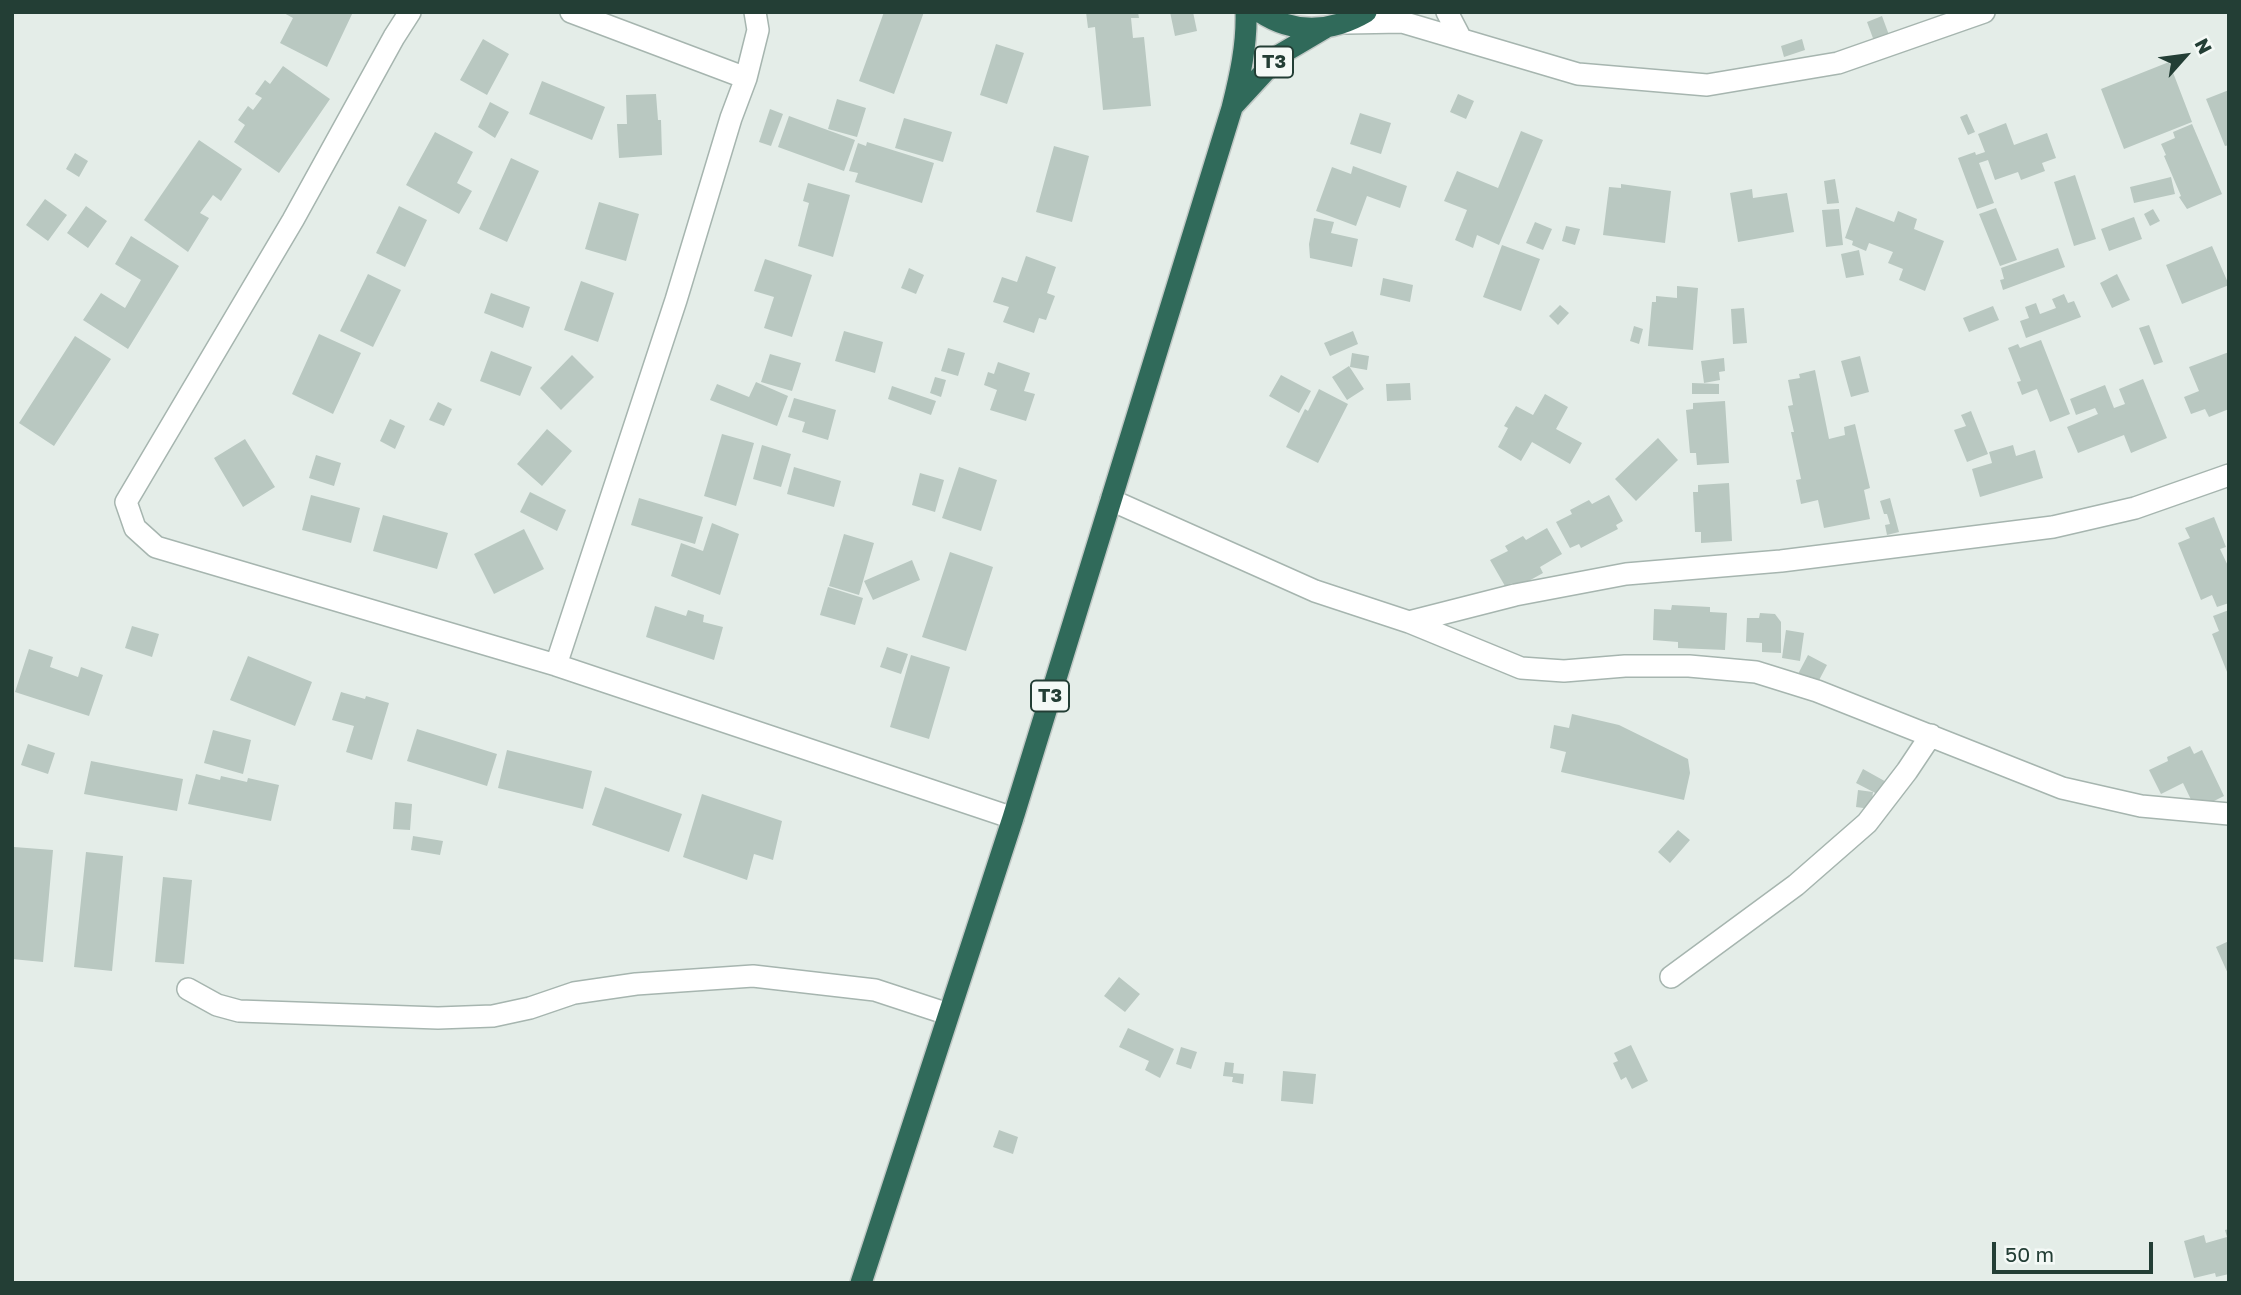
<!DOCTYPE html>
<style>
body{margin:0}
#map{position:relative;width:2241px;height:1295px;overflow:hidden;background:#e4ede8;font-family:"Golos Text",sans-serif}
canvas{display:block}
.frame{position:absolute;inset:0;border:14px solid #233e35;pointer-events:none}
.north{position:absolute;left:2150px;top:21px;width:70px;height:70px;-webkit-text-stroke:5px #f4f9f6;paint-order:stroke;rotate:62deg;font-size:19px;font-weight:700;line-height:28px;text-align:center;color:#233e35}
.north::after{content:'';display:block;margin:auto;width:24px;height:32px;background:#233e35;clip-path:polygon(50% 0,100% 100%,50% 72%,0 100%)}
.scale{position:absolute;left:1992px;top:1242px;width:161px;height:32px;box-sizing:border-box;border:4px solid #233e35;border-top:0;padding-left:9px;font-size:21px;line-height:24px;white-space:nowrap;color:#233e35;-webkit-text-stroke:5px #f4f9f6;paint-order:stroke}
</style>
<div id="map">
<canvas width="2241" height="1295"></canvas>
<div class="frame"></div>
<div class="north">N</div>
<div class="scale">50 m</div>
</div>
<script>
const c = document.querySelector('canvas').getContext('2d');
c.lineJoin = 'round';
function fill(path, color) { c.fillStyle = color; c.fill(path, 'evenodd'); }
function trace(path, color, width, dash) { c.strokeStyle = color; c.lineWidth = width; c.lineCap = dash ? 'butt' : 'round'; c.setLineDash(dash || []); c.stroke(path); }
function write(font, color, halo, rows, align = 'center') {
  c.font = font + ' "Golos Text",sans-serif'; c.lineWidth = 7; c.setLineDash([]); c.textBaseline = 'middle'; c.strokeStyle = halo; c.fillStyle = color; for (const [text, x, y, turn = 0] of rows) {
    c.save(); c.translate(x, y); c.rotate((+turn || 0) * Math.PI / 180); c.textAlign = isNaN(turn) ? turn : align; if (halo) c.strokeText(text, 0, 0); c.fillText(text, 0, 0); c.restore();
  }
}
const building = new Path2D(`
 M282,12h71l-26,55 -47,-24 13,-25z
 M884,12h40l-30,82 -35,-13z
 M1086,12h52l1,6h-8l2,20 11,-1 7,69 -48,4 -8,-83 -7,1z
 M1170,12h23l4,19 -22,5z
 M1882,16l7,19 -15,6 -7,-19z
 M483,39l26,15 -22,41 -27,-15z
 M1802,39l3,11 -21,7 -3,-11z
 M996,44l28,9 -17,51 -27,-9z
 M2169,62l23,60 -68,27 -23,-60z
 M283,66l47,33 -51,74 -45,-31 11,-17 -7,-5 10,-14 5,4 9,-12 -7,-4 10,-14 5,4z
 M542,81l63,26 -13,33 -63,-26z
 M2229,90v55l-4,1 -19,-47z
 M656,94l2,26h3l1,35 -43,3 -2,-34h10l-1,-29z
 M1458,94l16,7 -8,18 -16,-7z
 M837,99l29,9 -9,29 -29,-8z
 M490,102l19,10 -14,26 -17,-11z
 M770,109l13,5 -12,32 -12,-4z
 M1360,113l31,10 -10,31 -31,-10z
 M1967,114l8,18 -7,3 -8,-18z
 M789,116l66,24 -11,31 -66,-24z
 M904,118l48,14 -9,30 -48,-14z
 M2006,123l8,22 33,-12 9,25 -14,5 3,8 -24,9 -3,-8 -23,8 -7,-20 -9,3 15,40 -17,6 -19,-51 17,-6 1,3 9,-3 -7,-18z
 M2192,124l30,70 -35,15 -8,-12 2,-1 -17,-40 2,-1 -5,-11 14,-6 -2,-6z
 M1521,131l22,9 -44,105 -22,-10 -4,13 -18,-8 12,-30 -23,-9 13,-30 41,17z
 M435,132l38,20 -16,31 15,8 -13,23 -53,-29z
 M199,140l43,29 -21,32 -8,-6 -13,18 9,5 -21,34 -44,-32z
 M867,142l67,21 -12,40 -67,-21 3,-9 -9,-2 9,-28 8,3z
 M1054,146l35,10 -17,66 -36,-10z
 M75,153l13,8 -9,16 -13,-8z
 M511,158l28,13 -32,71 -28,-13z
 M1353,166l54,20 -7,22 -33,-12 -11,30 -40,-15 16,-44 19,7z
 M2075,175l21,64 -22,7 -20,-64z
 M2171,177l4,17 -41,9 -4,-16z
 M1835,179l4,24 -12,1 -3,-23z
 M808,183l42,12 -17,62 -35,-11 11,-43 -6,-2z
 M1621,184l50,7 -6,52 -62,-8 6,-48 12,1z
 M1752,189l1,9 34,-5 7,39 -56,10 -8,-49z
 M45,199l22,16 -19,26 -22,-16z
 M599,202l40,12 -13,47 -41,-12z
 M86,206l21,15 -19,27 -21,-15z
 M399,206l28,14 -22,47 -29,-14z
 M1856,207l38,15 4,-11 19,8 -3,10 30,12 -19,50 -26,-11 4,-11 -15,-6 5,-11 -24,-9 -3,8 -14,-6 1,-4 -8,-3z
 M1996,208l21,52 -17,6 -21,-52z
 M1839,209l4,36 -17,2 -4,-37z
 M2153,209l7,12 -10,5 -6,-12z
 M2134,217l8,22 -33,12 -8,-22z
 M1314,218l20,4 -3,11 27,6 -6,28 -42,-9 -1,-14z
 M1535,222l17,7 -9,21 -17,-7z
 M1566,226l14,3 -5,16 -13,-4z
 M131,236l48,30 -51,83 -45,-29 18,-27 24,15 16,-28 -26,-16z
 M1502,245l38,14 -19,52 -38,-14z
 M2212,246l17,39 -47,19 -16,-39z
 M2058,248l7,19 -62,23 -3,-10 4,-1 -3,-11z
 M1859,250l5,25 -18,3 -5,-24z
 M1026,256l30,11 -9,26 8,3 -9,24 -7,-2 -5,15 -31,-11 6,-15 -16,-5 9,-25 15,5z
 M765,259l47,16 -20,62 -28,-9 10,-31 -20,-6z
 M909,268l15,7 -8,19 -15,-6z
 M368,274l33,16 -28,57 -33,-16z
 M2117,274l13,26 -18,8 -12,-25z
 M1383,278l30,7 -3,17 -30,-7z
 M581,281l33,12 -16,49 -34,-12z
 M1677,286l21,2 -5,62 -45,-4 4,-44h4v-6l21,2z
 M491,293l39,14 -7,21 -39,-15z
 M2064,294l4,9 6,-2 7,16 -55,21 -6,-17 9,-3 -4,-11 11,-4 4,11 16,-6 -4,-9z
 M1560,305l9,8 -11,12 -9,-9z
 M1993,306l6,14 -30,12 -6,-14z
 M1744,308l3,35 -14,1 -2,-35z
 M2149,325l14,37 -9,3 -15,-37z
 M1634,326l9,3 -4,15 -9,-3z
 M844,331l39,11 -8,31 -40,-12z
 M1353,331l5,13 -28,12 -6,-13z
 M319,334l42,19 -28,61 -41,-20z
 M75,336l36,23 -57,87 -35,-23z
 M2041,340l29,74 -20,8 -13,-33 -15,6 -5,-13 4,-1 -13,-33 10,-4 2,4z
 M948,348l17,5 -7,23 -17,-5z
 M491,351l41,16 -12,29 -40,-15z
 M2229,352v57l-20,8 -4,-8 -14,5 -7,-17 15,-6 -10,-24z
 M1352,353l17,3 -2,14 -17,-3z
 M770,354l31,9 -9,28 -31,-9z
 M572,355l22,22 -33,33 -21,-22z
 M1860,356l9,36 -18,5 -10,-36z
 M1724,358l1,13 -6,1 1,8 -16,3 -3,-22z
 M998,362l32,11 -6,18 11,3 -9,27 -36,-11 7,-20 -13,-5 4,-13 6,2z
 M1349,366l15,23 -17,11 -15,-23z
 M1815,370l14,69 16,-4 -1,-8 11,-3 15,64 -6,2 6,29 -46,9 -6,-28 -17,4 -5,-24 5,-1 -10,-47h3l-6,-26 5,-1 -5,-25 12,-2 -1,-4z
 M1281,375l30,16 -12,22 -30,-17z
 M935,377l11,3 -5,17 -11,-4z
 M2143,379l24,59 -36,15 -7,-18 -46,18 -11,-26 31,-13 -3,-6 -19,7 -6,-16 35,-14 9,23 11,-4 -6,-15z
 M756,382l32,14 -11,30 -67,-26 7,-16 32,13z
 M1410,383l1,17 -24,1 -1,-17z
 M1692,383l27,1v10h-27z
 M892,386l44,15 -5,14 -43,-16z
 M1319,389l29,15 -30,59 -32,-16 19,-38 3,2z
 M1545,394l23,13 -12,22 26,14 -12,21 -38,-22 -11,19 -23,-14 10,-19 -4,-2 12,-20 17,9z
 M794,398l42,12 -8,30 -26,-8 3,-10 -17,-5z
 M1725,401l4,62 -32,2 -1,-12h-6l-4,-43 7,-1v-6z
 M438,402l14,7 -8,17 -15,-6z
 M1971,411l17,43 -21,8 -13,-32 12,-4 -5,-11z
 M390,419l15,7 -10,23 -15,-8z
 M547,429l25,22 -30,35 -25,-22z
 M722,434l32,9 -18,63 -32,-10z
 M1658,438l20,22 -42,41 -21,-22z
 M245,439l30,48 -32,20 -29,-49z
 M762,445l29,9 -10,33 -28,-8z
 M2013,445l3,11 19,-6 8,28 -63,19 -8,-28 20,-6 -3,-11z
 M316,455l25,8 -7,23 -25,-8z
 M794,467l47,14 -7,26 -47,-13z
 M959,467l38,13 -16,51 -39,-13z
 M920,473l24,7 -9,32 -23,-7z
 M1729,483l3,58 -31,2v-11h-6l-2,-40h5v-7z
 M530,492l36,18 -9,21 -37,-19z
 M311,495l49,13 -9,35 -49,-13z
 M1609,495l14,26 -7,4 2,4 -37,19 -2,-4 -9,4 -14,-26 16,-8 -2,-4 19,-10 3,4z
 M639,498l64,19 -8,27 -64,-19z
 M1890,498l9,34 -12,3 -2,-10 5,-1 -3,-10h-3l-4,-13z
 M383,515l65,18 -11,36 -64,-18z
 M2214,517l12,30 -6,2 9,19v35l-12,4 -5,-12 -11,5 -23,-57 12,-5 -5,-10z
 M712,523l27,11 -19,61 -49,-19 10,-33 22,8z
 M1547,528l15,26 -22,13 3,6 -27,15 -4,-5 -7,3 -15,-26 18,-9 -3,-5 18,-10 3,4z
 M524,529l20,40 -50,25 -20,-40z
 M844,534l30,9 -15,52 -30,-9z
 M950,552l43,15 -27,84 -44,-14z
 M912,560l8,20 -47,20 -9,-19z
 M828,587l35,11 -8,27 -35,-10z
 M1672,605l38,2v5l17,1 -2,37 -47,-2v-6l-25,-2 1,-31 17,1z
 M655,606l31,10 2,-6 16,5 -1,7 20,5 -9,33 -68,-23z
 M2229,610v67l-17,-43 7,-3 -6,-15z
 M1760,613l15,1 6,8v31l-19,-1v-9l-16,-1 1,-24h12z
 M132,626l27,8 -7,23 -27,-9z
 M1786,630l18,3 -4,28 -18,-3z
 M887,647l21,7 -7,20 -21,-7z
 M29,649l24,8 -3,10 28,10 3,-10 22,8 -14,41 -74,-24z
 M911,655l39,12 -21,72 -39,-12z
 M1808,655l19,10 -10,19 -19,-10z
 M248,656l64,26 -17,44 -65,-26z
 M341,692l24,7 1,-3 23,7 -17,57 -26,-8 8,-26 -22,-6z
 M1572,714l47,11 69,34 2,14 -6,27 -123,-28 5,-20 -16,-4 4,-23 15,3z
 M417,729l80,25 -10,32 -80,-25z
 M213,730l38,10 -8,34 -39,-11z
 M28,744l27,9 -7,21 -27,-9z
 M2190,746l4,8 8,-4 22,46 -28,14 -13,-27 -22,11 -12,-24 19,-9 -1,-4z
 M507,750l85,21 -9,38 -85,-21z
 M91,761l92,18 -6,32 -93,-17z
 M1863,769l27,15 -7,13 -27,-14z
 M196,774l24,6 1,-4 26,6 1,-4 31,7 -8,36 -83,-17z
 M605,787l77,27 -13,38 -77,-27z
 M1858,790l15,2 -2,17 -15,-2z
 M702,794l80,27 -9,39 -19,-6 -7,26 -64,-23z
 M395,802l17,2 -2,26 -17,-1z
 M1678,830l12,10 -20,23 -12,-11z
 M413,836l30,5 -3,14 -29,-5z
 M14,847l39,3 -10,112 -31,-3z
 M86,852l37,4 -11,115 -38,-4z
 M163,877l29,3 -8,84 -29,-2z
 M2229,941v35l-13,-29z
 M1119,977l21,17 -15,18 -21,-16z
 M1128,1028l46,21 -14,29 -15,-8 4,-9 -30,-14z
 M1631,1045l17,36 -16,8 -6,-12 -5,3 -8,-17 5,-2 -4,-8z
 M1181,1047l16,5 -6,17 -15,-5z
 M1225,1062l9,1 -1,10 11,1 -1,10 -11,-2 1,-5 -10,-1z
 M1283,1071l33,3 -3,30 -32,-3z
 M999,1130l19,7 -5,17 -20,-7z
 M2229,1229v45l-13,3 -1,-4 -21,5 -10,-37 20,-6 2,8 21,-6 -2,-7z`);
const minor = new Path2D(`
 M410,12l-16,25 -101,183 -167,282 9,26 21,19 400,118 457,153
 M571,12l175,66
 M1447,12l14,27
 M1347,23l55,-1 176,52 129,11 131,-22 146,-51
 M1111,500l204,91 94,31 106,-27 111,-21 155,-13 272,-34 82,-19 94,-33
 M1409,622l112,46 43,3 61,-5h64l67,6 61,19 245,97 79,18 88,8
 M556,665l120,-365 55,-182 15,-40 12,-48 -3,-18
 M1671,977l125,-92 71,-62 40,-52 24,-36
 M188,989l29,16 22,6 199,7 55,-2 37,-8 44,-15 62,-9 117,-8 122,14 73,24`);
const highway = new Path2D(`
 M1260,12c35,23 72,20 106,0
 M1233,106l48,-52 44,-26
 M861,1283l152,-465 219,-710c8,-32 15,-63 14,-96`);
const shields = [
 [1274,62,38],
 [1050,696,38]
];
const shieldNames = [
 ["T3",1274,62],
 ["T3",1050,696]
];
fill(building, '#b9c8c1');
trace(minor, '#a6b5af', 24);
trace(highway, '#c1c9c6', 24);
trace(minor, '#fff', 21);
trace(highway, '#306a5a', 21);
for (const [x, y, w] of shields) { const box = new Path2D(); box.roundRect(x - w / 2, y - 15.5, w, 31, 5); c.fillStyle = '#f4f9f6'; c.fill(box); trace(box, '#233e35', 2); }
write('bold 19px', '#233e35', null, shieldNames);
</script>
